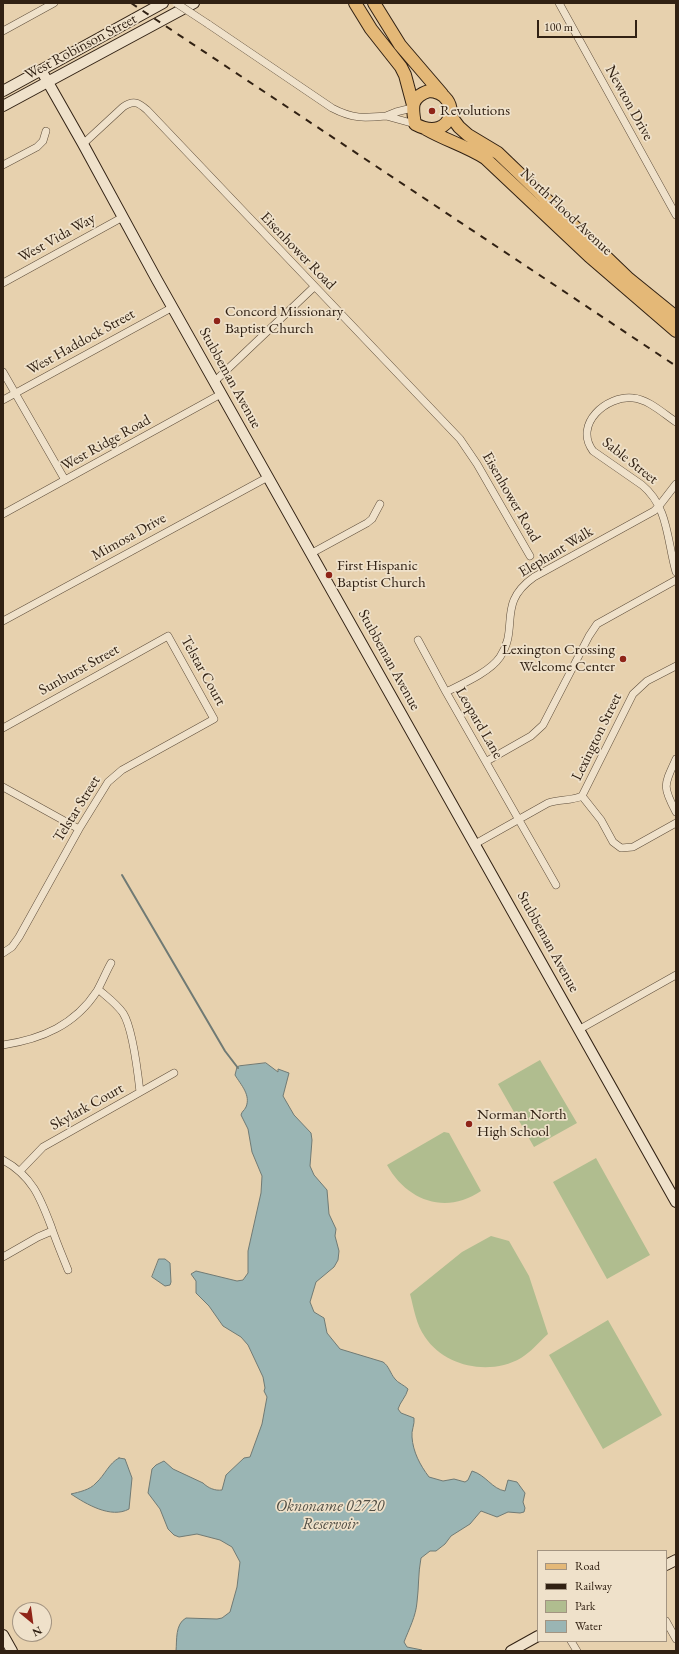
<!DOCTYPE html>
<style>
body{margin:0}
#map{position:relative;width:679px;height:1654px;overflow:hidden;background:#e7d1ae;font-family:"EB Garamond",serif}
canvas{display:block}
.frame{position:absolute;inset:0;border:4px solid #312113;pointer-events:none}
.legend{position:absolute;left:537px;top:1550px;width:130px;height:92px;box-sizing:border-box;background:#efe1ca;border:1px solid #a39481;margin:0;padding:5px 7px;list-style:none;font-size:12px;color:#312113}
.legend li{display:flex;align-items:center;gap:8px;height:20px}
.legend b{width:20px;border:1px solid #a39481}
.north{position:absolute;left:12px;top:1602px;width:40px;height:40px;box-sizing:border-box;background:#efe1ca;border:1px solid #a39481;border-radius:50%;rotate:151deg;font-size:11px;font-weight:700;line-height:16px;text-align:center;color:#312113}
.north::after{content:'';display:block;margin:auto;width:14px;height:18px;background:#8f2418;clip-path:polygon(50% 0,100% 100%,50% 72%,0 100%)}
.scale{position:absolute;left:537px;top:20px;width:100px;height:18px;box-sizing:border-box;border:2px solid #312113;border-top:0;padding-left:5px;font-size:12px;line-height:14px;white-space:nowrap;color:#312113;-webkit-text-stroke:3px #efe1ca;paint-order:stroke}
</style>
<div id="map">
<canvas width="679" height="1654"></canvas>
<div class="frame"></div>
<ul class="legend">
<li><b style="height:5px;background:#e4b877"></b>Road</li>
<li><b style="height:5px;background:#312113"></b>Railway</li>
<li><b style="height:11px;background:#b0bd8f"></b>Park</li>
<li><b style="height:11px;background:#9ab5b4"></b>Water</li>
</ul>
<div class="north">N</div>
<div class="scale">100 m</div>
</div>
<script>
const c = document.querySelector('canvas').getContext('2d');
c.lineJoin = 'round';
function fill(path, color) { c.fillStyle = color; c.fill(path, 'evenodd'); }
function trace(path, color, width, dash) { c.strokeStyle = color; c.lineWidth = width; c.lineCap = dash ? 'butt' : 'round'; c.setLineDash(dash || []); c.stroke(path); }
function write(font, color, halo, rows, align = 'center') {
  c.font = font + ' "EB Garamond",serif'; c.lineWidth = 3.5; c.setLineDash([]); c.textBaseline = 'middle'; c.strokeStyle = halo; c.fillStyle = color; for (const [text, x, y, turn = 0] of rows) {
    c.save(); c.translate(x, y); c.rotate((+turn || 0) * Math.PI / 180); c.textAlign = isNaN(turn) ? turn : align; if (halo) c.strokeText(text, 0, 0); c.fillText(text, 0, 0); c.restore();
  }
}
const green = new Path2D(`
 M540,1060l37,63 -43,24 -36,-63z
 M444,1132l5,1 32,58c-35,24 -74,10 -94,-26z
 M596,1158l54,97 -43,24 -54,-97z
 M491,1236l18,5 20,35 19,58c-9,8 -17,18 -27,24 -31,18 -76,9 -96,-21 -9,-13 -11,-28 -15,-43l52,-42z
 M608,1320l54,95 -59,34 -54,-94z`);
const water = new Path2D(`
 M266,1063l12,9v-3l11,4 -6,23 11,19 17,18 1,7 -2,26 4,9 13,15 2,24 7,15 -1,7 4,15 -1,9 -4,7 -18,15 -6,20 4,10 10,6 3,15 13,16 43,13c6,4 7,11 12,17 3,4 9,6 13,10 -2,8 -8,13 -10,20l3,4 13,5c1,6 -3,13 -2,19 1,15 8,28 17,40l14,4 11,-2 11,3 3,-2 4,-9c14,4 20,18 33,20l3,-11 9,2 8,11 -2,9 2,6 -1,4 -4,1 -12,-1 -11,5 -16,-6 -11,13 -19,12 -6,8 -9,7h-6l-9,7c-3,15 -2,29 -4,44 -1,14 -8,27 -13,40l3,5 15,3 -1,1h-245c1,-11 -1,-27 10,-33l31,1 5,-1 8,-6 7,-25 3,-25 -8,-15 -12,-7 -23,-6 -18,3 -5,-2 -6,-6 -8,-20 -12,-16 4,-24 4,-4 8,-4 9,8 30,14c5,5 12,8 19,7l4,-15 18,-17 6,-1 12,-33 5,-27 -3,-6 1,-3 -2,-11 -15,-32 -7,-8 -18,-11 -14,-20 -13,-13v-12l-5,-7 5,-3 41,10 6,-1 5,-7v-22l13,-58 1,-17 -10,-24 -4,-23 -7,-14c1,-4 3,-4 5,-8 5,-12 -5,-22 -11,-32l2,-8 2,-1z
 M159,1259h6l5,4 1,19 -1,3 -5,1 -13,-9z
 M119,1458l6,1 7,19 -3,31c-18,10 -43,-5 -58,-15 8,-2 19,-4 25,-11 9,-8 13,-20 23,-25z`);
const stream = new Path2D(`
 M122,875l103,176 13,17`);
const street = new Path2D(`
 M559,3l117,212
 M208,24l124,84c21,11 32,10 54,8
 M3,31l51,-28
 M412,108l-16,4 -10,4 29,8
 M83,144l40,-37c10,-7 15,-5 24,3l313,329 17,25 53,92
 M3,165l34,-18 6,-6 3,-10
 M3,283l120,-66
 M3,372l62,108
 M214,382l100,-95
 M3,400l170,-93
 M676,422c-12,-8 -28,-23 -43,-24 -26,-3 -60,26 -40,53l49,34c27,22 25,57 34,87
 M3,514l218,-120
 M312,553l55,-30 5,-4 8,-15
 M3,621l265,-144
 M418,640l28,52 110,193
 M446,692c16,-8 44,-20 54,-35 20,-30 -4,-53 34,-80l120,-66 5,-5 17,-22
 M3,728l165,-92 46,83 -92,51 -14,12 -29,47 -60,108 -7,10 -9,6
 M676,759c-12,26 -14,27 0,53
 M487,761l44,-25 12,-11 46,-89 8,-12 79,-44
 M3,787l76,42
 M582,796l19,24 12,22 8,6 12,-1 43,-24
 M475,844l73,-41c11,-4 24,-2 34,-7l51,-102 14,-13 29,-15
 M98,989c9,8 18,14 25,24 9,14 15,61 17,79
 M580,1029l96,-54
 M3,1045c39,-6 72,-20 94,-54 5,-9 9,-19 14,-28
 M3,1160c29,16 37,37 48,66 5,15 11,29 17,44
 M20,1171l23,-24 131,-74
 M3,1257l35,-20 14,-6
 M666,1621l10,18
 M571,1641l6,10`);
const secondary = new Path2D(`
 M41,70l42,74 74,136 519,922
 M3,91l160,-88
 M3,106l191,-103
 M666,1565l10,-5
 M3,1635l9,16
 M511,1651l27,-15`);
const primary = new Path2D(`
 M355,3l16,26 30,38 4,8 8,30
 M374,3l26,42 42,49
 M429,91c35,2 25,54 -14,33 -3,-16 -5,-27 14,-33z
 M450,115l9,12 9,8 30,18 131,126 47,38
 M426,129c19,11 40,17 59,29l104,98 87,75`);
const rail = new Path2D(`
 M131,3l545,363`);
const streetBridge = new Path2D(`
 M176,3l32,21`);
const markers = [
 [432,111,4,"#8f2418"],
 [217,321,4,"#8f2418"],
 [329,575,4,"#8f2418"],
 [623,659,4,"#8f2418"],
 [469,1124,4,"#8f2418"]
];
const streetNames = [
 ["West Robinson Street",81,47,-28],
 ["Newton Drive",629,103,61],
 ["North Flood Avenue",566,212,43],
 ["West Vida Way",57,238,-29],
 ["Eisenhower Road",298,251,46],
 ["West Haddock Street",81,342,-29],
 ["Stubbeman Avenue",230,378,61],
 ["West Ridge Road",106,443,-29],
 ["Sable Street",630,461,38],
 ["Eisenhower Road",511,497,60],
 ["Mimosa Drive",129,537,-29],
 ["Elephant Walk",556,552,-31],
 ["Stubbeman Avenue",389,660,61],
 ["Sunburst Street",79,670,-29],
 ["Telstar Court",203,671,61],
 ["Leopard Lane",479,723,60],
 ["Lexington Street",597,737,-64],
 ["Telstar Street",77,809,-58],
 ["Stubbeman Avenue",548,942,61],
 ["Skylark Court",87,1107,-29]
];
const poiNames = [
 ["Revolutions",440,111],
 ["Concord Missionary",225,312],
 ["Baptist Church",225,329],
 ["First Hispanic",337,566],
 ["Baptist Church",337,583],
 ["Lexington Crossing",615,650,"right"],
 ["Welcome Center",615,667,"right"],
 ["Norman North",477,1115],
 ["High School",477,1132]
];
const waterNames = [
 ["Oknoname 02720",330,1507],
 ["Reservoir",330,1525]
];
fill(green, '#b0bd8f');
fill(water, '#9ab5b4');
trace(water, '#707a74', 1);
trace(stream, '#707a74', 2);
trace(street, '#5e4d3a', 8);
trace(secondary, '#312113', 12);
trace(primary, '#312113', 14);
trace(street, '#efe1ca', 7);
trace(secondary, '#efe1ca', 10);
trace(primary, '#e4b877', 12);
trace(rail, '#312113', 2, [7, 7]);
trace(streetBridge, '#5e4d3a', 8, []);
trace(streetBridge, '#efe1ca', 7);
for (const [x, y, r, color] of markers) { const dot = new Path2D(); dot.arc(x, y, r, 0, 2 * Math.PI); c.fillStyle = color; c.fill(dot); trace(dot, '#efe1ca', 1.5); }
write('15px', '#312113', '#efe1ca', streetNames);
write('15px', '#312113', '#efe1ca', poiNames, 'left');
write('italic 16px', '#504d43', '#efe1ca', waterNames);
</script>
